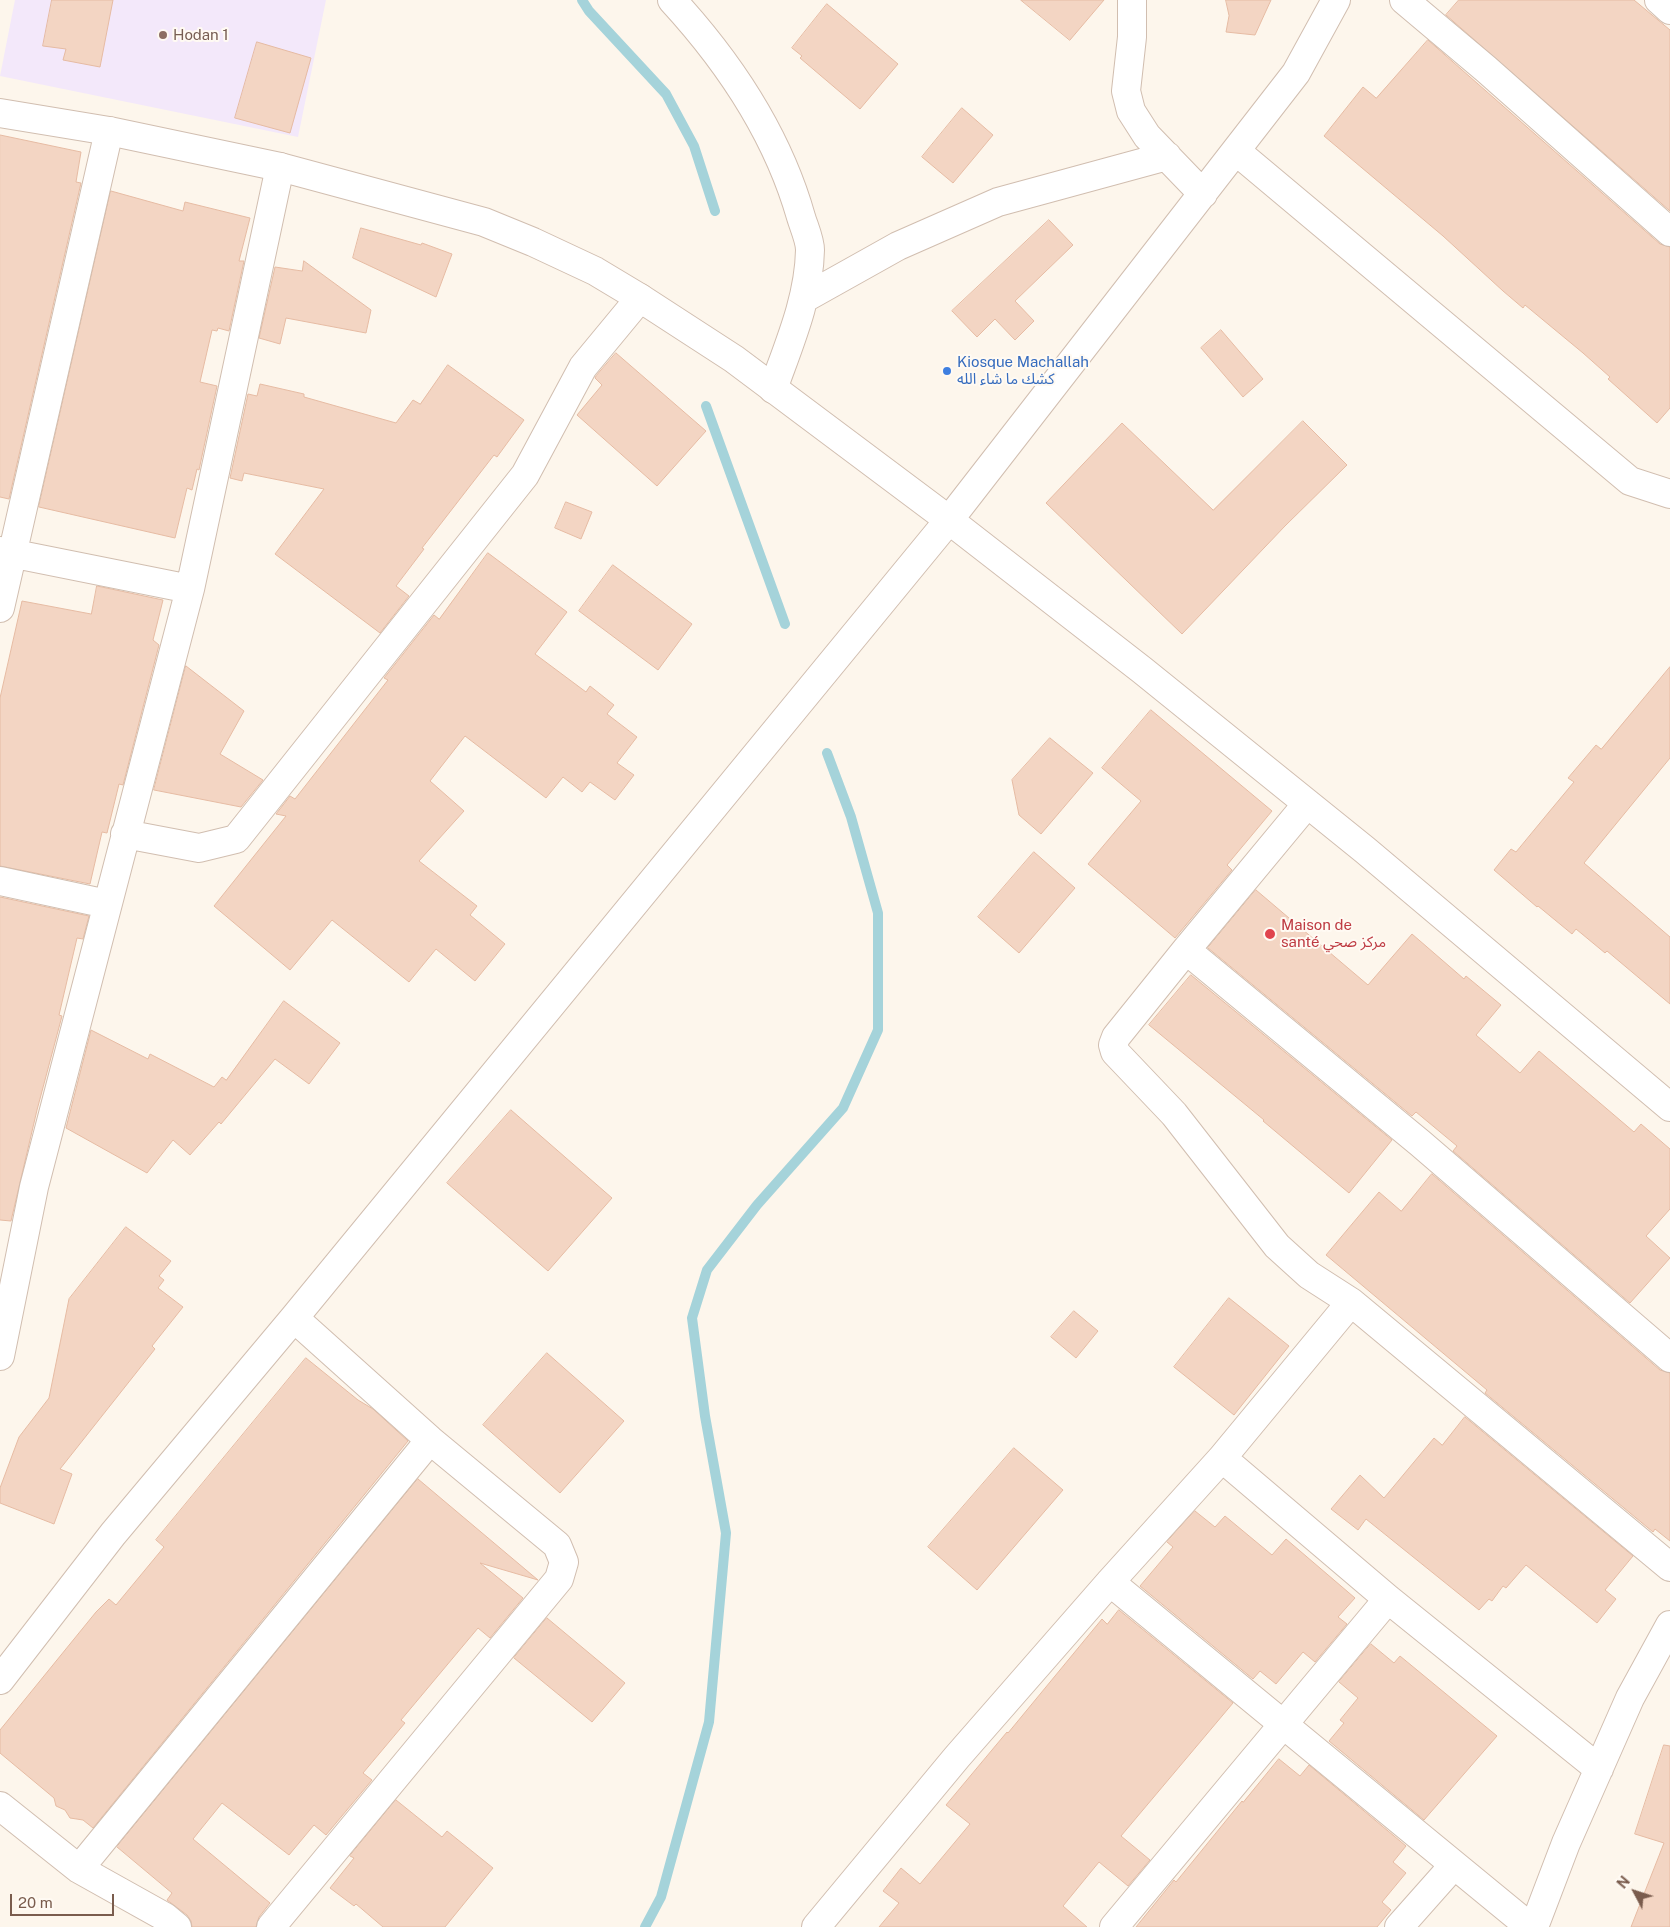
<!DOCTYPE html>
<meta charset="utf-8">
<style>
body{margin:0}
#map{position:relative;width:1670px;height:1927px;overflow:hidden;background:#fdf6ec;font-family:"Public Sans",sans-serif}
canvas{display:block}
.north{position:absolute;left:1610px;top:1867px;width:50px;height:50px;-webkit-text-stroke:4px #fffaf3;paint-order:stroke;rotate:310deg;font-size:14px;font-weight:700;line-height:20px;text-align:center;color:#7a5c4d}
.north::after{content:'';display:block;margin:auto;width:18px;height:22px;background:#7a5c4d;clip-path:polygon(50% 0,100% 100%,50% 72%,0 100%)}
.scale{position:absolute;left:10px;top:1894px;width:104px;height:22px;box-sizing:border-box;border:2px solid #7a5c4d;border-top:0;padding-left:6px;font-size:15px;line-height:18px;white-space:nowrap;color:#7a5c4d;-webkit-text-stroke:4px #fffaf3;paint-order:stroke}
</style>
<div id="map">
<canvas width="1670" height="1927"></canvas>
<div class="north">N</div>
<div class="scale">20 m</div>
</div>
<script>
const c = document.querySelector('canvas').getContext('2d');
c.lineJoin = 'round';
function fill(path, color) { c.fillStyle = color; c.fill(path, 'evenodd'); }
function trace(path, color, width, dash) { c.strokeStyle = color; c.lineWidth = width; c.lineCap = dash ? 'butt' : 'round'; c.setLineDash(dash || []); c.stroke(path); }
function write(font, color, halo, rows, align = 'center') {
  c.font = font + ' "Public Sans","Noto Sans Arabic",sans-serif'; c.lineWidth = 4; c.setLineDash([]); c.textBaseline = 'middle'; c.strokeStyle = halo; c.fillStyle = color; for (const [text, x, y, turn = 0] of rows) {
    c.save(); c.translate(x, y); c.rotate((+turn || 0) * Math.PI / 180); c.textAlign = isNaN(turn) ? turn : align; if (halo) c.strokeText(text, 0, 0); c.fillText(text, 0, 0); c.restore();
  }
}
const education = new Path2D(`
 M15,0h311l-28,137 -298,-61z`);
const stream = new Path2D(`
 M582,0l7,11 77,83 28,52 21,65
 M706,406l79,218
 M645,1927l16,-30 48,-175 17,-189 -21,-117 -13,-98 15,-48 50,-65 86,-97 35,-78v-117l-27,-96 -24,-64`);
const building = new Path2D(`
 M52,0h61l-13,67 -37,-7 3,-11 -23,-3z
 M1021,0h83l-34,40z
 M1226,0h45l-16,35 -29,-3 3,-16z
 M1459,0h175l36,30v181l-224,-196z
 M827,4l71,60 -38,45 -60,-51 2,-2 -10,-8z
 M1428,40l232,204 10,3v161l-13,15 -49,-44 2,-2 -27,-24 -58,-48 -2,3 -20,-17 -60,-55 -119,-100 39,-49 13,11z
 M257,42l54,16 -21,75 -55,-15z
 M962,108l31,27 -40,48 -31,-26z
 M0,135l81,17 -5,30 5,1 -72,316 -9,-2z
 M111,191l72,20 2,-9 65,16 -11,43h5l-15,70 -11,-3 -1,3 -5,-1 -12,52 17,4 -18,84 -2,-1 -5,21 -5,-2 -12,50 -136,-31z
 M1049,220l24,25 -58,56 19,20 -19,19 -20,-21 -18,18 -25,-26z
 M361,228l60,17 1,-2 30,11 -16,43 -83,-39z
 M304,261l67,49 -5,23 -80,-15 -6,26 -21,-6 16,-71 27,4z
 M1221,330l42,49 -20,18 -42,-49z
 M616,353l90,78 -49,55 -80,-71 25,-30 -7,-7 1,-2z
 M448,365l76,55 -27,37 -3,-2 -72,93 2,1 -28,37 13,10 -29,37 -105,-79 49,-65 -80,-16 -2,8 -12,-3 18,-84 9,2 3,-12 44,10v3l92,26 17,-23 7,4z
 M1303,421l44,44 -62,61 -103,108 -136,-131 76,-80 91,87z
 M566,502l26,10 -11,27 -26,-11z
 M488,553l79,59 -32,42 51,38 4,-6 24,19 -7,9 30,23 -20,26 17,12 -19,25 -25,-18 -8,10 -19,-15 -17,21 -81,-62 -35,45 34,30 -45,50 58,45 -7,9 35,29 -30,37 -39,-32 -27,33 -77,-62 -42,50 -76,-64 72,-90 -10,-2 14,-18 5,3 93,-119 -4,-2 50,-63 5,4z
 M613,565l79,59 -34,46 -79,-59z
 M97,586l66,14 -10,40 6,5 -36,140 -4,-1 -12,49 -5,-1 -12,52 -90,-18v-168l22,-97 69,13z
 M186,666l58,45 -24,43 43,26 -22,27 -87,-17z
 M1670,667v91l-86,105 86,74v67l-63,-53 -2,2 -29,-24 -4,5 -34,-28 -1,1 -43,-37 17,-21 5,3 33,-40 25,-30 -6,-4 28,-33 5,4z
 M1151,710l121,101 -45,54 5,5 -57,68 -87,-74 53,-63 -39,-33z
 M1050,738l43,35 -52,61 -22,-19 -7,-35z
 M1034,852l41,36 -56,65 -41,-36z
 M1256,890l112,95 44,-51 52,45 2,-3 35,29 -25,30 44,38 19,-22 95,81 7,-8 29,25v60l-24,27 24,22 -40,45 -177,-152 4,-5 -41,-34 -4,4 -204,-168z
 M0,897l89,19 -6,23 -6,-1 -18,77 3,1 -25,94 -26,111 -11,-1z
 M1191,975l201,165 -43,53 -86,-72 1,-1 -115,-95z
 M284,1001l56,42 -31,41 -34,-25 -54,65 -2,-2 -29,33 -17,-15 -26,33 -81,-45 25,-98 57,29 2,-5 64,33 8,-10 4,3z
 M511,1110l101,88 -64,73 -101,-88z
 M1432,1174l228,196 10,3v168l-15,-12 -2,3 -168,-139 2,-3 -161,-135 53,-63 22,19z
 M126,1227l45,34 -12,15 5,4 -6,8 25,19 -31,39 3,3 -95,120 12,5 -18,50 -54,-21v-15l19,-51 30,-39 20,-99z
 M1229,1298l60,48 -55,69 -60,-48z
 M1074,1311l24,20 -22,27 -25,-21z
 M547,1353l77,68 -64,72 -77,-68z
 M306,1358l52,42 15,9 35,32 -315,387 -10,-8 -13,-2 -5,-8 -9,-4 -2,-8 -54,-45v-23l96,-118 13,-13 7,6 48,-58 -8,-7z
 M1465,1417l168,139 -28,34 11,9 -19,24 -71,-58 -20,23 -3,-2 -11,15 -3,-2 -10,11 -113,-91 -8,11 -27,-21 29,-34 24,23 50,-60 8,7z
 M1014,1448l49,42 -86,100 -49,-43z
 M418,1479l120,101 -58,-17 43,35 -33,40 -12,-10 -77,92 4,3 -42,50 9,7 -46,55 -12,-10 -25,30 -67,-52 -29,36 77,64 -11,14 -3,10h-64l-1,-6 -4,-6 -20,-15 5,-7 -55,-46z
 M1195,1511l20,16 10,-11 47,39 14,-16 69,59 -17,19 9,7 -32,38 -12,-10 -27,32 -16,-13 -7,8 -113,-93 33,-39 -6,-5z
 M1119,1610l114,93 -112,133 29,24 -22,26 -29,-24 -36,44 24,21h-208l20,-24 -16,-12 18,-23 19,16 50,-60 -24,-19 61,-73 1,1 94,-114 5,5z
 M547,1618l78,65 -33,39 -78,-64z
 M1371,1644l23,19 6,-7 97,80 -73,84 -95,-79 15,-18 -4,-3 18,-22 -19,-16z
 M1664,1745l6,1v181h-39l33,-84 -29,-9z
 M1279,1759l21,17 9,-11 97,81 -13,16 13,11 -24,29 9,8 -14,17h-241l38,-47 2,2 66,-81 1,1z
 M396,1800l46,37 5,-6 46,37 -48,59h-62l-27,-23 -2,2 -24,-18 24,-30 -4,-2z`);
const minor = new Path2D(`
 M672,0c57,62 106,136 129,217 3,10 9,23 9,33 -1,49 -21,94 -37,139
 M1132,0v37l-6,54 5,20 16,25 56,58
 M1404,0l82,69 184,163
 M1659,0l11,10
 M1236,151l394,330 40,13
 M805,298l93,-52 100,-44 169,-46
 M0,551l190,38
 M0,608l109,-477
 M125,834l74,14 37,-9 289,-364 58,-108 57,-69
 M0,881l107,23
 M1186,950l234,193 250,215
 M1351,1302l319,265
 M0,1356l34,-169 156,-598 90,-422
 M1222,1458l129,-156 -42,-27 -32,-29 -103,-132 -59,-62 -2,-7 3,-8 70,-87 121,-146
 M1110,1582l420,345
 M0,1680l113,-146 181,-216 655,-798 347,-447 40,-73
 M0,1806l79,63 86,48 12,10
 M79,1869l351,-429
 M271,1927l288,-348 5,-17 -7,-17 -127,-105 -136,-122
 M816,1927l141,-170 153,-175 112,-124 166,141 211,170
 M1114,1927l274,-328
 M1399,1927l55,-62
 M1534,1927l32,-84 64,-145 40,-73`);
const tertiary = new Path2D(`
 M0,113l109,18 171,36 204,55 49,20 62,29 45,27 94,61 215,161 193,150 223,180 305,257`);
const markers = [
 [163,35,5,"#8d6e63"],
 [947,371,5,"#3f7fe0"],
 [1270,934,6,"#e0444e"]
];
const educationNames = [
 ["Hodan 1",173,35]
];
const shopNames = [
 ["Kiosque Machallah",957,362],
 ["كشك ما شاء الله",957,379]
];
const healthNames = [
 ["Maison de",1281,925],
 ["santé مركز صحي",1281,942]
];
fill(education, '#f3e8fa');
trace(stream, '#a5d3da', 10);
fill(building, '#f3d5c3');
trace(building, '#e6bba3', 1);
trace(minor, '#d1beb0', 30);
trace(tertiary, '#d1beb0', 30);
trace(minor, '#fff', 28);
trace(tertiary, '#fff', 28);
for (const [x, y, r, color] of markers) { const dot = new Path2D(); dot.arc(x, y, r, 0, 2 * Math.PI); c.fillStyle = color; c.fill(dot); trace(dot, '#fffaf3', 2); }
write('15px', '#785e54', '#fffaf3', educationNames, 'left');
write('15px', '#366cbe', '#fffaf3', shopNames, 'left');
write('15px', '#be3a42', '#fffaf3', healthNames, 'left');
</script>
